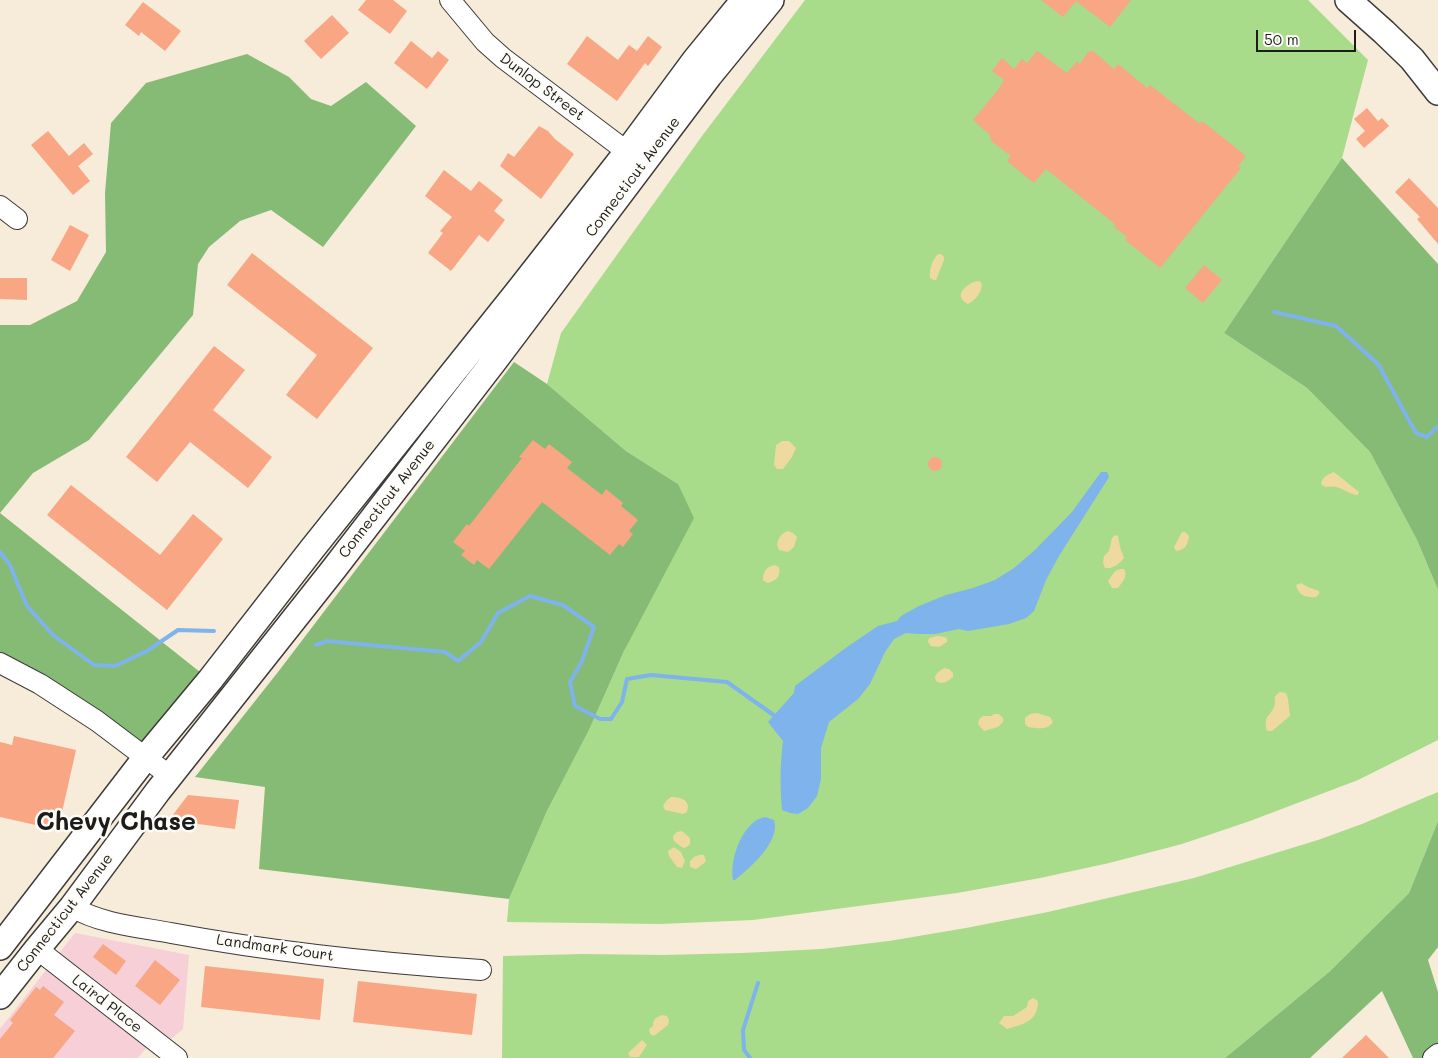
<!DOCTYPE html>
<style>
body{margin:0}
#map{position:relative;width:1438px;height:1058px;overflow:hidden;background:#f7ebd9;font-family:Mali,sans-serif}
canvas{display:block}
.scale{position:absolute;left:1256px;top:30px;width:100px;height:22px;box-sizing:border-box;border:2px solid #1c1c1c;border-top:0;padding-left:6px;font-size:15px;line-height:18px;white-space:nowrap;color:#1c1c1c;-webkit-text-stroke:4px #fdfcf7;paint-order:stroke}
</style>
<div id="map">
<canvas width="1438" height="1058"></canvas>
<div class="scale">50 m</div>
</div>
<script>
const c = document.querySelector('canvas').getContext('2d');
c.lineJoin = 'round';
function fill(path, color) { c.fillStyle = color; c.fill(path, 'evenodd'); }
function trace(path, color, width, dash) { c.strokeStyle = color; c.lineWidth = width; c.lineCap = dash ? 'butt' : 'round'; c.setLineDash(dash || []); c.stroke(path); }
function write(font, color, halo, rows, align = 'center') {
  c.font = font + ' Mali,sans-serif'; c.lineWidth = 5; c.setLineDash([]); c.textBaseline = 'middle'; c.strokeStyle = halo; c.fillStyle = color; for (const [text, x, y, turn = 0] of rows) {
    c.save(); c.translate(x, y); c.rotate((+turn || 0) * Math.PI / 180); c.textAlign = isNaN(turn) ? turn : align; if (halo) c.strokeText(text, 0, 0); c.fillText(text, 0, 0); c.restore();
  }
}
const built = new Path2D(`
 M75,933l114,22 -6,74 -12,10 -11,-8 -22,27h-138v-29z`);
const green = new Path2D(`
 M805,0h503l60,60 -26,98 -118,175 83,55 63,64 47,88 21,50v150l-80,40 -108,41 -68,23 -73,19 -69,15 -83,15 -204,27 -92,4 -154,-2 2,-23 38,-88 42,-81 35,-79 54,-167 -52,-33 -79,-67 14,-51 141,-197z
 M1438,792v29l-29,72 -80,79 -104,86h-723l1,-102 80,-2 81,1 79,-2 79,-4 67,-8 77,-13 82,-16 146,-34 124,-38 44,-16z`);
const forest = new Path2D(`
 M247,54l42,23 22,22 20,7 35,-24 50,44 -93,121 -52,-37 -31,11 -31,26 -11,17 -5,51 -104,125 -56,33 -33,40v-188h30l47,-24 29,-49 -1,-59 6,-70 35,-40z
 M1342,158l96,106v326l-21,-50 -47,-88 -63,-64 -83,-55z
 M514,362l33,22 79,67 52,33 16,34 -70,133 -35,79 -42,81 -38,88 -250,-30 6,-82 -70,-10 83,-105z
 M0,513l210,167 -64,77 -146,-94z
 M1438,821v126l-10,13 10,32v62l-5,4h-20l-31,-67 -72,67h-85l104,-86 80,-79z`);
const sand = new Path2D(`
 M938,254h3l3,3v3l-8,20h-2l-4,-2c-1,-8 2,-18 8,-24z
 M977,281l4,1c3,8 -5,18 -13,22 -16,-8 -2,-20 9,-23z
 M782,441h7l7,7 -4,9 -9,12h-6l-3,-4 2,-20z
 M1334,472l25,20 -1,3c-13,-1 -16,-11 -33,-8l-4,-3c1,-7 6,-9 13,-12z
 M788,531l5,2 4,4 -3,10 -6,5 -9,-2 -2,-5c1,-6 4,-12 11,-14z
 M1182,532h3l4,4c-1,8 -3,14 -13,15l-2,-4z
 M1115,535l3,1 2,11 4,11c-5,6 -10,11 -19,10l-2,-5 1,-7 5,-5 3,-13z
 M774,565l5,2c2,10 -3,14 -12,16l-4,-3c0,-8 3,-13 11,-15z
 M1120,569h4c4,8 -1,12 -6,19h-6l-4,-7 7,-10z
 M1301,583l7,4 11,4v3l-3,3c-10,1 -18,-2 -20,-12z
 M937,636l8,1 2,2v3l-8,5 -8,-1 -3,-4 1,-4z
 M944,668l5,1 4,4v4c-6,5 -10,8 -17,4l-1,-4 2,-4z
 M1280,692l6,1 2,6 2,17 -18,15h-5c-4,-15 2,-13 7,-24 3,-7 -3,-9 6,-15z
 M1037,713l13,4 3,5c-6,9 -16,6 -25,5l-3,-3v-6l5,-4z
 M994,714h5l4,4v4l-5,5 -14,4 -6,-7 1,-5 4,-3h8z
 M671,797c10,0 20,3 16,15l-4,2 -18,-4 -2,-4 3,-5z
 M682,831l8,7v6l-3,3 -4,1 -9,-7 -1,-5 4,-4z
 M674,847l7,5 4,9 -3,7 -5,-1 -8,-11 -1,-5z
 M699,855h5l2,6 -3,3 -7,5 -6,-2v-6l4,-4z
 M1033,998l5,3c0,21 -15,23 -31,28l-8,-6 5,-7h9l14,-9 1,-6z
 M662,1015l5,1 2,4 -1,5 -14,11 -4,-2 -1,-5 4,-3c0,-8 3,-8 9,-11z
 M642,1040l5,5 -8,12h-9l-2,-4z`);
const water = new Path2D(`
 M1101,472h6l2,5 -50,79 -13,24 -12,31 -8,7 -17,6 -41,7 -9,-2 -24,5h-17l-12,-1 -12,6 -9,13 -15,32 -12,15 -29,23 -8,26v31l-4,17 -9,12 -10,6 -8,-1 -8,-3c-2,-24 -2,-45 1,-69l-15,-19 26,-29 1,-7 52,-39 31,-21 19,-5 4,-5 18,-10 27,-11 27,-7 22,-8 19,-12 21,-18 37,-38z
 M765,817l9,3c7,21 -24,48 -39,60h-2c-3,-19 6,-46 21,-58 3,-3 8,-4 11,-5z`);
const stream = new Path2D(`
 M1274,312l62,14 42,38 38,69 11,4 11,-11
 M0,552l10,13 17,41 26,29 41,30 21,1 32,-15 31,-21 36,1
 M316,645l11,-4 118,11 13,9 23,-19 17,-29 32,-17 33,9 31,22 -12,34 -12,21 5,24 25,13h11l11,-17 5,-23 24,-4 76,7 48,34
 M750,1058l-6,-8 -1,-20 15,-47`);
const building = new Path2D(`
 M366,0h27l14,11 -17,23 -32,-24z
 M1041,0h90l-21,27 -34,-26 -13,16z
 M143,2l38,29 -16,20 -24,-19 -2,4 -14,-11z
 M332,15l17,18 -28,26 -17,-18z
 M587,36l31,24 11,-15 8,6 11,-15 14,11 -14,19 -3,-3 -28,38 -50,-37z
 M411,41l21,17 6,-7 11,9 -22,29 -33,-26z
 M1037,51l30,22 10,-12 3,3 8,-12 5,-1 21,18 4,-5 29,24 3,-3 50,39 2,-3 44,35 -8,10 3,2 -81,100 -35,-28 2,-3 -13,-10 2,-2 -70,-56 -12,14 -27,-22 4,-5 -20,-15 -1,-6 -17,-15 25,-30 6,-10 -12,-9 10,-13 12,11 8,-10 5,4z
 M1367,108l11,13 4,-3 7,8 -25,22 -8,-9 9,-8 -11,-12z
 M539,126l9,5 7,8 19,15 -33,45 -41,-33 8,-13 6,4z
 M48,131l21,25 15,-13 9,11 -15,12 12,15 -17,14 -42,-50z
 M444,170l27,21 8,-10 24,19 -9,11 11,9 -17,22 -9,-7 -28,36 -23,-18 15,-20 -3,-2 12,-14 -27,-21z
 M1409,178l29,30v36l-21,-25 3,-2 -25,-25z
 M70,225l19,10 -19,36 -19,-11z
 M252,253l121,95 -56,71 -31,-24 31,-40 -90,-70z
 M1204,265l18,15 -19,23 -18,-15z
 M0,278h27v22l-27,-1z
 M214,346l31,24 -32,40 59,47 -24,31 -58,-46 -33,40 -31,-25z
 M533,440l12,9 4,-5 23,18 -5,6 35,27 4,-6 17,14 -2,3 17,14 -9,11 4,3 -10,13 -4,-3 -9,11 -68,-53 -53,67 -12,-9 -3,5 -13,-10 4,-4 -12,-9 14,-18 2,2 53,-68 -3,-1z
 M928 464a7 7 0 1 1 14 0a7 7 0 1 1-14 0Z
 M71,485l89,70 33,-41 30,25 -56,71 -120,-95z
 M14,736l62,14 -18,80 -58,-13v-75l12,3z
 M188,795l51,5 -4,29 -66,-9z
 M103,944l23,17 -10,14 -23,-18z
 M155,960l25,20 -20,25 -25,-19z
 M205,966l119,13 -4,41 -119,-13z
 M358,981l119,13 -5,41 -119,-13z
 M43,986l21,16 -10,13 21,16 -22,27h-53v-19l13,-16 -3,-3 26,-33 4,3z
 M1366,1035l23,23h-47z`);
const minor = new Path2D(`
 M450,0l35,42 18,16 135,102
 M0,206l17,13
 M0,663l40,21 57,37 73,55
 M72,907c29,17 66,20 99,26 102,19 207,30 310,37
 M37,949l140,109
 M1433,1058l5,-4`);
const major = new Path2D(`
 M1348,0l36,32 28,27 26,33
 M0,947l146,-190 64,-77 102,-131 207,-259 108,-138 68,-92 49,-60
 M0,996l37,-47 35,-42 86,-116 175,-221 162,-210 214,-284 62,-76`);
const streetNames = [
 ["Dunlop Street",542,87,37],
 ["Connecticut Avenue",633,177,-53],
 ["Connecticut Avenue",387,499,-52],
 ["Connecticut Avenue",65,913,-52],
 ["Landmark Court",275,948,8],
 ["Laird Place",107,1004,38]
];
const townNames = [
 ["Chevy Chase",116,822]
];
fill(built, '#f6cfd7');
fill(green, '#a8db8a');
fill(forest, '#86bb76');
fill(sand, '#eeda9e');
fill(water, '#7eb3ec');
trace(stream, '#7eb3ec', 4);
fill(building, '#f8a683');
trace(minor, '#3d3b38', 22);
trace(major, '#3d3b38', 28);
trace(minor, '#fff', 20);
trace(major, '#fff', 25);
write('15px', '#1c1c1c', '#fdfcf7', streetNames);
write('bold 25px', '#1c1c1c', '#fdfcf7', townNames);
</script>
